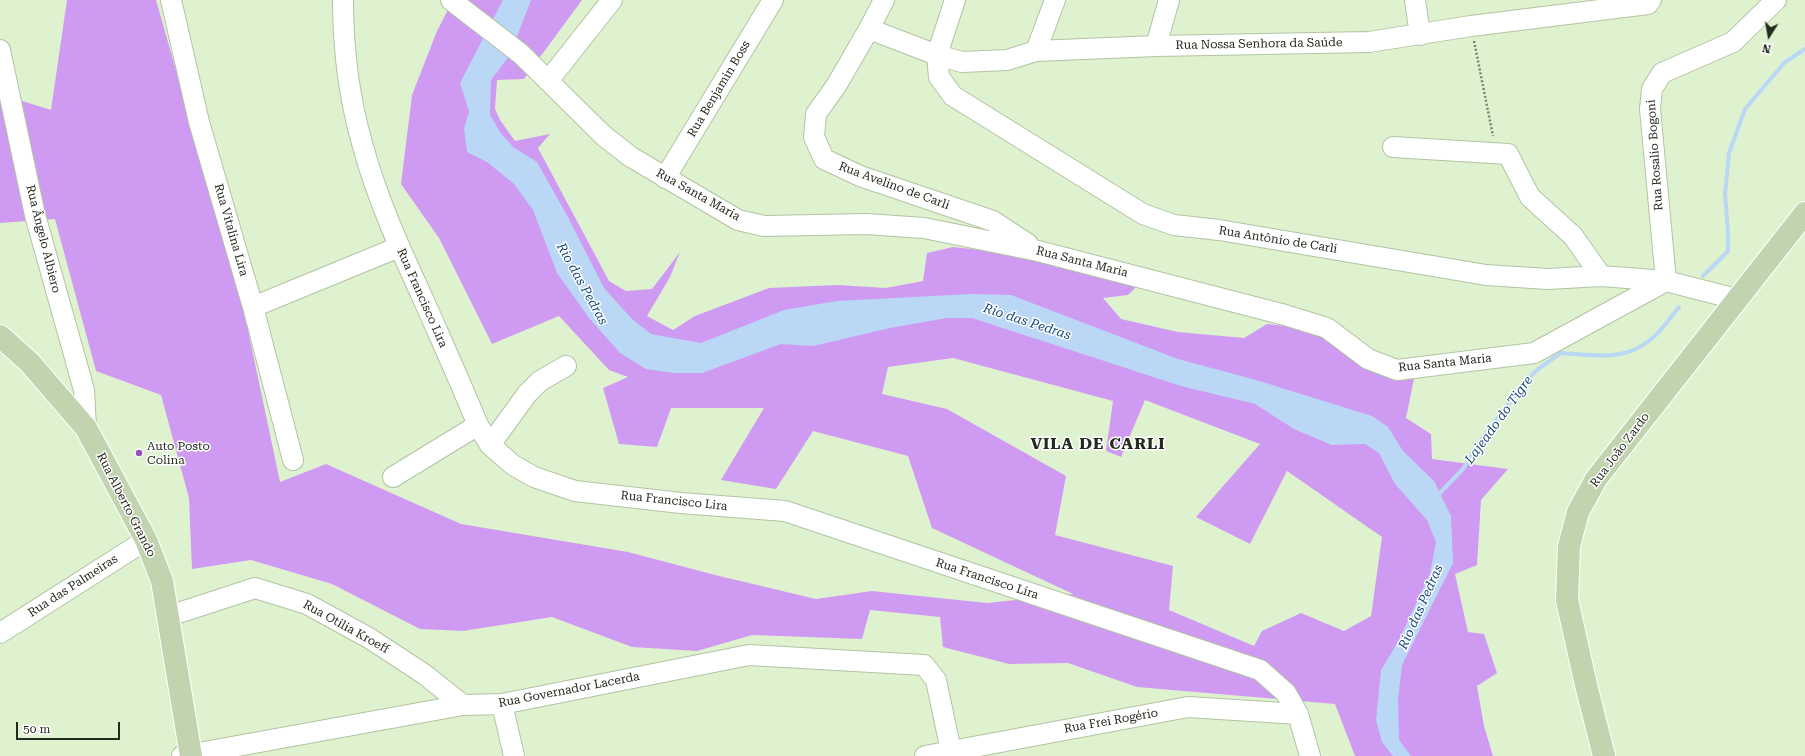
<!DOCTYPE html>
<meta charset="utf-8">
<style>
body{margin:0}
#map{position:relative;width:1805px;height:756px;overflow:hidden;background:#dff2cf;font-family:"Roboto Serif",serif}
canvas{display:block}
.north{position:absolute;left:1749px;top:16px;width:40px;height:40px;-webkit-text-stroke:3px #fff;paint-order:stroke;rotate:191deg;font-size:11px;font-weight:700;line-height:16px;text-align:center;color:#242b1e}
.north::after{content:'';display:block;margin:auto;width:14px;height:18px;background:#242b1e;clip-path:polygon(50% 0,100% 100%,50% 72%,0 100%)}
.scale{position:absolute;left:16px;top:722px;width:104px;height:18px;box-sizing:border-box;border:2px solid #242b1e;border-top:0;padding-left:5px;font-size:12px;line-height:14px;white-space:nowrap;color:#242b1e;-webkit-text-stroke:3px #fff;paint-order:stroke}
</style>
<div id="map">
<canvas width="1805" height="756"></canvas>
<div class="north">N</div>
<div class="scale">50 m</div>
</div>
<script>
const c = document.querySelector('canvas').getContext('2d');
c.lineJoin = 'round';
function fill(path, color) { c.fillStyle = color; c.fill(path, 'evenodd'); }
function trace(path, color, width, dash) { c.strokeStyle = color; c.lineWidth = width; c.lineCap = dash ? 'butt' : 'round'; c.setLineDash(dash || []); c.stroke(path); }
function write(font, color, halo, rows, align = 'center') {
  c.font = font + ' "Roboto Serif",serif'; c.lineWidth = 3; c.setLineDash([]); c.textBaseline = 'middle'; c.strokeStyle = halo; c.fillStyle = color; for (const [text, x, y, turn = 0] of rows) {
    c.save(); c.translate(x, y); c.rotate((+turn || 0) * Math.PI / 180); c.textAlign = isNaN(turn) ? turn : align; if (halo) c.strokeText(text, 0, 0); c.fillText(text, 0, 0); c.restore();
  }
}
const forest = new Path2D(`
 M67,0h89l86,302 38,180 46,-18 135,60 167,28 87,23 101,24 56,-8 115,12 86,-9 -141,-66 -24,-72 -95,-25 -37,58 -55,-9 43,-72h-93l-14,39 -38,-3 -16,-56 25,-11 -19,-7 -50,-54 -67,28 -53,-106 -38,-54 11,-89 25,-64 16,-31h129l-58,79 -27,1 -2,29 5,11 15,21 35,-7 -12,14 71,133 17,10 26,-2 28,-37 -10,25 -23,39 26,14 22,-14 74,-28 69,-3 48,3 37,-7 4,-28 26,-6 46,5 141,31 -12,12 -25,3 18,21 57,13 66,6 23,-14 48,5 55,41 44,9 -8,39 25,16 1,25 76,10 -27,31 -4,65 -22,9 13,58 16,2 13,39 -20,13 7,40 9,30h-138l-20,-52 -198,-17 -69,-24 -59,1 -66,-17 -3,-30 -70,-7 -8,29 -110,-4 -55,16 -65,-4 -80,-30 -89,14 -43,-2 -88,-45 -81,-24 -59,9 -3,-71 -28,-103 -65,-24 -41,-152 -55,4v-129l51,16zM953,358l160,43 -7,50 15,6 24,-57 115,44 -64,73 54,27 37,-73 95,66 -11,79 -27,15 -43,-18 -39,18 -8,15 -85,-36 4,-44 -118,-31 11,-59 -119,-67 -65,-15 6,-27z`);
const water = new Path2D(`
 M503,0h28l-21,55 -19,25 -1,35 10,17 13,15 24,15 31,55 36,71 28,31 19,15 50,9 83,-33 53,-9 134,-7 40,1 167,64 78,21 116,36 16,11 15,24 31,30 17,35 2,47 -51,102 -4,34 1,41 12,16h-18l-11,-14 -6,-22 5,-50 18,-30 31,-66 6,-32 -9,-22 -32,-36 -16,-31 -14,-9 -33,1 -38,-16 -39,-25 -74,-18 -209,-68h-25l-57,10 -77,18 -32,-2 -79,29h-28l-28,-4 -26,-16 -31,-35 -32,-45 -24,-63 -19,-26 -27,-22 -20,-10 -3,-23 5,-18 -9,-28z`);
const stream = new Path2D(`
 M1703,276l25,-25v-19l-3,-38 4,-41 16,-44 39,-46 21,-14
 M1437,496l26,-27 18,-29 44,-58 13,-13 23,-16c31,2 63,9 89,-13 11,-8 20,-22 29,-33`);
const path = new Path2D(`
 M1474,41l19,95`);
const minor = new Path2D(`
 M171,0l28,122 54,185 40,153
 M343,0c0,48 6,97 19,143 15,56 39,108 63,160 18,41 36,81 53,122l12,20 23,20 21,12 41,14 106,12 104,8 475,159 26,23 12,21 12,42
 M451,0l70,54 83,82 27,21 107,63 26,6 102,-2 58,4 114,23 247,64 42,13 41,31 29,11 137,-17 132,-72 -16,-172 2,-20 10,-16 71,-31 43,-42
 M884,0l-15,29 -33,57 -20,28 -2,23 10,22 36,17 133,45 35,23
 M955,0l-18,55 2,22 14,19 190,118 31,11 45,5 267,45 62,4 53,-3 65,5 70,18
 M1415,0l5,35
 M869,29l68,26 25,7 45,-2 29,-9 120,-5 213,-4 102,-16 177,-22 3,-4
 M1156,46l13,-46
 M0,50l35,165 49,175 2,38
 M1036,51l19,-51
 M548,81l64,-81
 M1393,147l115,7 22,43 43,39 28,40
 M665,178l108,-178
 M253,307l146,-60
 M490,445l37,-51 13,-13 26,-15
 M393,477l85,-52
 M169,616l86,-28 52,16 62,34 55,36 39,31
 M0,633l146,-93
 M502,704l12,52
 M182,756l281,-51 39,-1 247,-49 175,10 12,15 16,76
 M925,756l263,-49 110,7`);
const major = new Path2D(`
 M0,336l30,27 56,65 60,112 16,41 29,175
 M1604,756l-18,-71 -19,-85 2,-54 9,-34 18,-33 209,-266`);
const markers = [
 [139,453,4,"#974fc2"]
];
const streetNames = [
 ["Rua Nossa Senhora da Saúde",1259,44,-1],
 ["Rua Benjamin Boss",719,89,-59],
 ["Rua Rosalio Bogoni",1655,155,-94],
 ["Rua Avelino de Carli",894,186,20],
 ["Rua Santa Maria",698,195,29],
 ["Rua Vitalina Lira",231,230,74],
 ["Rua Ângelo Albiero",43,239,76],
 ["Rua Antônio de Carli",1278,240,9],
 ["Rua Santa Maria",1082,262,14],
 ["Rua Francisco Lira",422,298,66],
 ["Rua Santa Maria",1445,363,-6],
 ["Rua João Zardo",1620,450,-53],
 ["Rua Francisco Lira",674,501,6],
 ["Rua Alberto Grando",126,505,63],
 ["Rua Francisco Lira",987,579,18],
 ["Rua das Palmeiras",73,586,-33],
 ["Rua Otilia Kroeff",346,627,29],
 ["Rua Governador Lacerda",569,690,-11],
 ["Rua Frei Rogério",1111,721,-10]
];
const poiNames = [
 ["Auto Posto",147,446],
 ["Colina",147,460]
];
const waterNames = [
 ["Rio das Pedras",582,284,61],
 ["Rio das Pedras",1027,322,18],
 ["Lajeado do Tigre",1499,420,-54],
 ["Rio das Pedras",1421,607,-66]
];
const districtNames = [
 ["VILA DE CARLI",1098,444]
];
fill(forest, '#cf9bf2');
fill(water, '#bad7f6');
trace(stream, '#bad7f6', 4);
trace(minor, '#b2c4a3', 22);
trace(major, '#fff', 24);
trace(path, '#79856e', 2.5, [2, 2]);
trace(minor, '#fff', 20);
trace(major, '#c1d4af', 22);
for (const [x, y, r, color] of markers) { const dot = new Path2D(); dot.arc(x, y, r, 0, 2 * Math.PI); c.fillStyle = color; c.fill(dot); trace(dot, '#fff', 1.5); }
write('12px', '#242b1e', '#fff', streetNames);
write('12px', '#242b1e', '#fff', poiNames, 'left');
write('italic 13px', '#154879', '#fff', waterNames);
c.letterSpacing = '1px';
write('bold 16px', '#242b1e', '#fff', districtNames);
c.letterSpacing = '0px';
</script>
